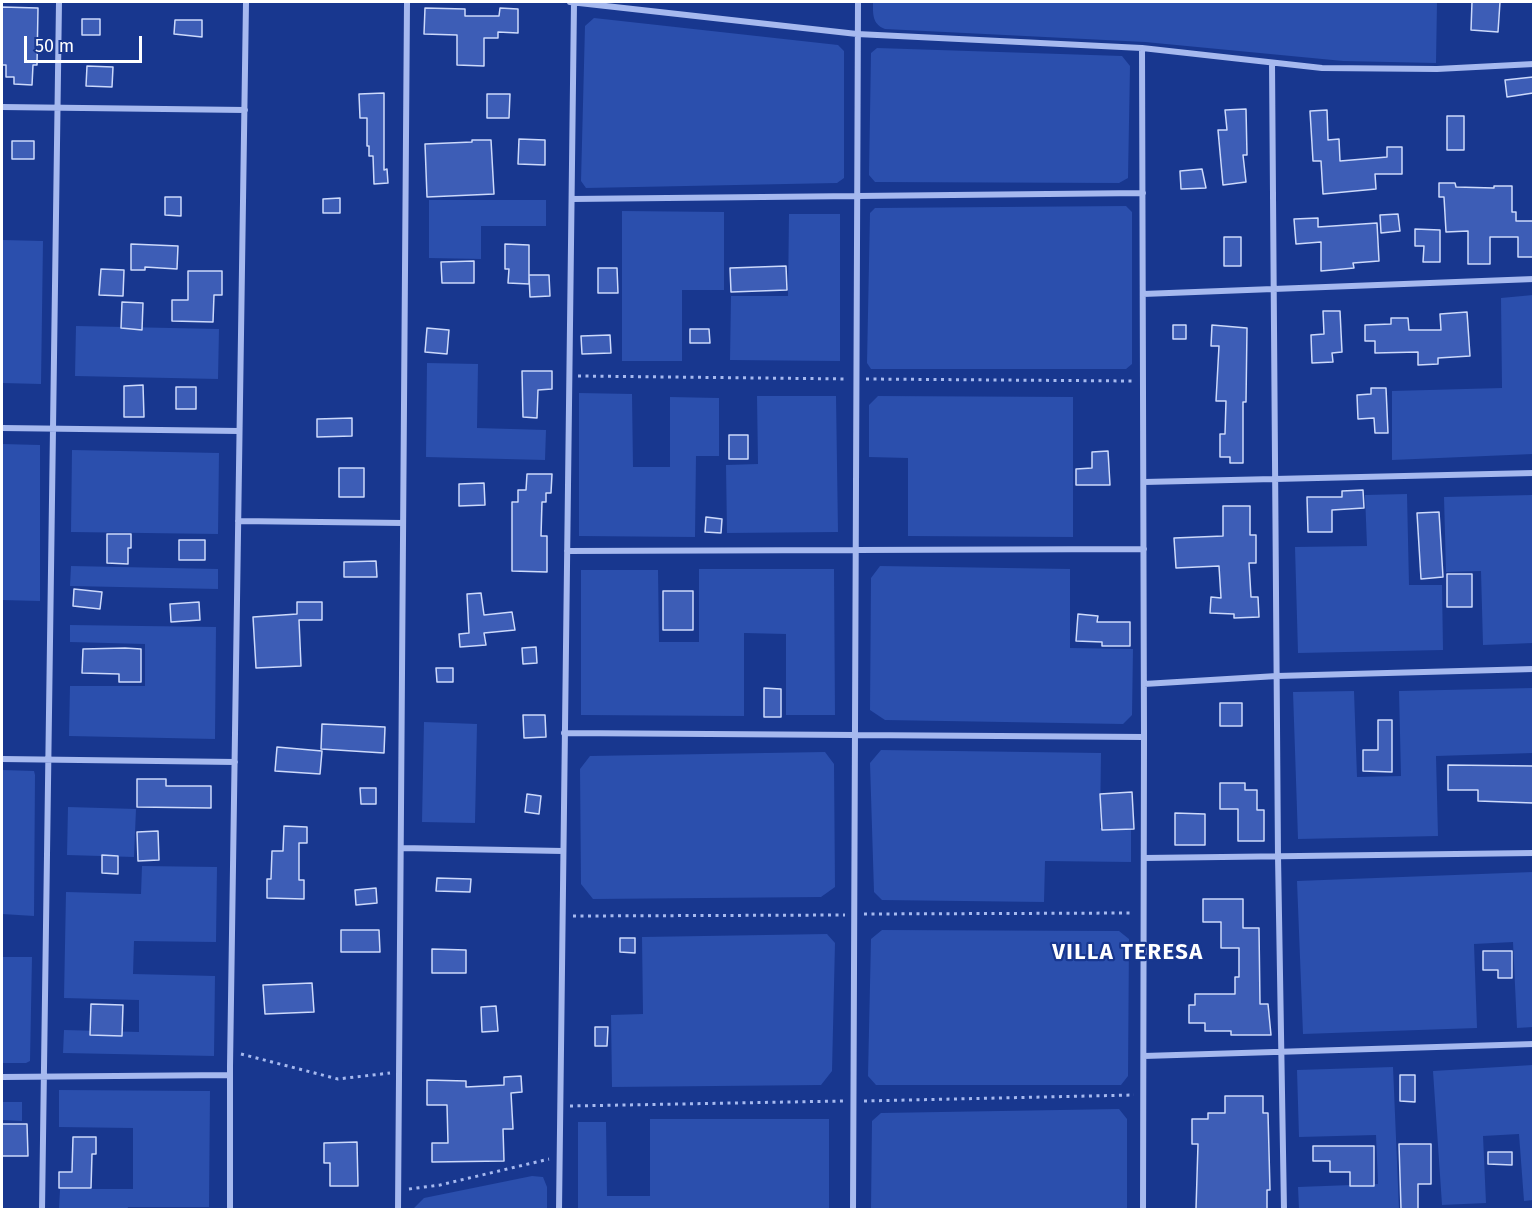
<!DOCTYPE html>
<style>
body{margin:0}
#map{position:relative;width:1535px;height:1211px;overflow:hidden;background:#18378f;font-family:"Fira Sans",sans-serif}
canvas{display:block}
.frame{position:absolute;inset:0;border:3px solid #fff;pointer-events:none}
.scale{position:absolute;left:24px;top:36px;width:118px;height:27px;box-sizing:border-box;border:3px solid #fff;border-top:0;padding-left:8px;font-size:18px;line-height:21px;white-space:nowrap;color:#fff;-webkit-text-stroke:4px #18378f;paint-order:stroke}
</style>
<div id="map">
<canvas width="1535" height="1211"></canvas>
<div class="frame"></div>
<div class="scale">50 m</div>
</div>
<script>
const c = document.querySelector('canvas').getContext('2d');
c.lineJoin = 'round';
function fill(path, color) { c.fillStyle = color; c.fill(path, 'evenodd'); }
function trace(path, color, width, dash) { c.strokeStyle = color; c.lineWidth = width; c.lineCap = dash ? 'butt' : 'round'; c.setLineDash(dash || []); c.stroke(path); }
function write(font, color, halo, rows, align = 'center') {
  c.font = font + ' "Fira Sans",sans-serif'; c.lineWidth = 4.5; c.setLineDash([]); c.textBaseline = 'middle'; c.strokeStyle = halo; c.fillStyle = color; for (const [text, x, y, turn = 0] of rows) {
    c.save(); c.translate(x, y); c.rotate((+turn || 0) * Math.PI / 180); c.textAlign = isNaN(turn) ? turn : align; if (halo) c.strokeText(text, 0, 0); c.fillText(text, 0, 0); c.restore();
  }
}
const green = new Path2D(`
 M873,2h564l-1,61 -93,-2 -198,-19 -260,-13c-13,-5 -12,-15 -12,-27z
 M594,18l244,27 6,6v127l-7,5 -251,5 -5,-7 4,-155z
 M877,48l245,8 8,10 -2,112 -9,5 -244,-1 -6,-7 2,-122z
 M429,200h117v26h-65v33l-52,-1z
 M1126,206l6,6v152l-6,5h-255l-4,-6 3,-150 5,-5z
 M622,211l102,1v78h-42v71h-60z
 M789,214h51v147l-110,-1 1,-64h57z
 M2,240l41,1 -2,143 -39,-1z
 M1533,295v159l-141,6v-69l110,-3 -1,-90z
 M76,326l143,3 -1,50 -143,-3z
 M427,363l51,1 -1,64 69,2 -1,30 -119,-3z
 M579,393l53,1 1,73h37v-70l49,1v58h-23l-1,81 -116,-1z
 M757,396h79l2,136 -111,1 -1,-68 32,-1z
 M878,396l195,1v140l-165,-1v-78l-39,-1v-52z
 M2,444l38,1v156l-38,-1z
 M72,450l147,3 -1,81 -147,-2z
 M1407,494l2,91h33l1,65 -145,3 -3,-106 72,-1 -2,-51z
 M1533,495v148l-50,2 -2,-74 -35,1 -2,-75z
 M71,566l147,3v20l-148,-3z
 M880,566l190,3v79l63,1 -1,66 -9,9 -238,-4 -15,-10 1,-132z
 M699,569h135l1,146h-49v-81l-42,-1v83l-163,-1v-145h77l1,72h40z
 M70,625l146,2 -1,112 -146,-3 1,-50h75v-42l-75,-2z
 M1533,688v65l-97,3 2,80 -140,3 -5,-147 61,-1 3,86 44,-1 -2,-85z
 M424,722l53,2 -2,99 -53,-1z
 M881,750l220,3 -1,75 31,1v33l-86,-1 -1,41 -162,-2 -8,-8 -4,-129z
 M825,752l9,12 1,123 -14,10 -228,2 -12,-15 -1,-115 10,-13z
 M2,770l32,1 1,4 -1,141 -32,-2z
 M68,807l68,2 -2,48 -67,-2z
 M142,866l75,1 -1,75 -82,-1 -1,33 82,2 -1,80 -151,-3 1,-23 75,2v-32l-75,-2 2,-106 75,2z
 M1533,872v155l-16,1 -4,-86 -39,2 3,84 -174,6 -6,-153z
 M882,930l237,1 10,8 -1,137 -7,9h-245l-8,-9 3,-137z
 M827,934l8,9 -3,128 -11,14 -209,2 -1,-72 32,-1 -1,-77z
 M2,957h30l-2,104 -4,2h-24z
 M1533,1065v135l-9,1 -5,-67 -36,2 3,67 -44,2 -9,-134z
 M1393,1067l6,142h-100l-1,-22 80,-3 -2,-49 -77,2 -2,-67z
 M59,1090l151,1 -1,116h-81l-1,3 -68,-1 1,-20h73v-61l-74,-1z
 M2,1102h20v19l-20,-1z
 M1119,1109l8,10v90h-256l1,-88 9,-8z
 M650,1119h179v90h-251v-87h28l1,74h43z
 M532,1176l11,1 4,10v22h-134l11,-11z`);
const building = new Path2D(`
 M1472,2h28l-2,30 -27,-2z
 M2,7l36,1 -1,57h-4l-1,20 -18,-1v-7h-8v-12h-4z
 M425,8l40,1v7h34l1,-8 18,1v24l-20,-1v6h-14v28l-27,-1v-30l-33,-1z
 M82,19h18v16h-18z
 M175,20h27v17l-28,-3z
 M87,66l26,1 -1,20 -26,-1z
 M1533,77v16l-26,4 -2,-17z
 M384,93v77l3,-1 1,14 -14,1 -1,-28h-4v-10h-2v-28h-7l-1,-24z
 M487,94h23l-1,24h-22z
 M1246,109l1,46h-4l3,27 -23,3 -5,-55h9l-2,-20z
 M1327,110l1,30 11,-1 1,22 47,-4v-10h15v27h-27l1,15 -53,5 -2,-33h-8l-3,-50z
 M1447,116h17v34h-17z
 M519,139l26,1v25l-27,-1z
 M472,140h19l3,54 -67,3 -2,-53 47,-2z
 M12,141h22v18h-22z
 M1202,169l4,19 -25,1 -1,-18z
 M1439,183h16l1,4 38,1v-2h18v26h4v9h17v36h-15v-20h-28v27h-22v-33l-22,1 -2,-35h-5z
 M165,197h16v19l-16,-1z
 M340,198v15h-17v-14z
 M1398,214l2,17 -19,2 -1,-18z
 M1318,218v9l59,-4 2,38 -26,2 1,5 -33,3v-29l-25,2 -2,-25z
 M1415,229l25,1v32h-17l1,-16h-9z
 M1224,237h17v29h-17z
 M131,244l47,2 -1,23 -32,-2v3h-14z
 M505,244l24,1v39l-21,-1 1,-14h-4z
 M474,261v22h-32l-1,-21z
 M786,266l1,24 -56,2 -1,-24z
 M598,268h19l1,25h-20z
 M101,269l23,1 -1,26 -24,-1z
 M188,271h34v24h-8l-1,27 -41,-1v-21h16z
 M529,275h20l1,21 -20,1z
 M122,302l21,1 -1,27 -21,-2z
 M1323,311h17l2,41 -10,1 1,9 -21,1 -1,-28 13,-1z
 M1467,312l3,44 -32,2v6l-20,1v-13l-43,1v-12h-10v-16l26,-1v-6h17l1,12h32l-1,-16z
 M1173,325h13v14h-13z
 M1212,325l35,3 -1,74h-3v61h-13v-6h-10v-23h5l1,-33h-10l3,-55h-8z
 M427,328l22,2 -2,24 -22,-2z
 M690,329h19l1,14h-20z
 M610,335l1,18 -29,1 -1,-18z
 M522,371h30v18l-14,1 -1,28 -14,-1z
 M143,385l1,32h-20v-31z
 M176,387h20v22h-20z
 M1371,388h15l2,45h-13l-1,-15 -16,1 -1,-24 14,-1z
 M352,418v18l-35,1v-18z
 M729,435h19v24h-19z
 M1108,451l2,34h-34v-16l16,-1v-16z
 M339,468h25v29h-25z
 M527,474h25l-1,19h-5v9h-4l-1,34h6v36l-35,-1v-69h6v-12h8z
 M484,483l1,22 -26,1v-22z
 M1363,490l1,18 -32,2v22h-24l-1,-35h35v-6z
 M1223,506h27v29h6v28h-7l2,34h7l1,20 -25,1v-4l-24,-1 1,-16 10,1 -2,-32 -43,2 -2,-30 49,-2z
 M1439,512l4,65 -22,2 -4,-66z
 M706,517l16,2 -1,14 -16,-1z
 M107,534h24v14h-3v16l-21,-1z
 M179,540h26v20h-26z
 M376,561l1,16h-33v-15z
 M1447,574h25v33h-25z
 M74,589l28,3 -2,17 -27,-3z
 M663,591h30v39h-30z
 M481,593l3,22 28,-3 3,18 -31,3 2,12 -26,2 -1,-13 10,-1 -2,-39z
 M199,602l1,18 -29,2 -1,-18z
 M297,602h25v18h-23l2,46 -45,2 -3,-51 44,-3z
 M1078,614l20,2 -1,6h33v24h-28v-4l-26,-1z
 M536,647l1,16 -14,1 -1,-16z
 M125,648l16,1v33h-22v-8l-37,-1 1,-24z
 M436,668h17v14h-16z
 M764,688l17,1v28h-17z
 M1220,703h22v23h-22z
 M523,715h22l1,22 -22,1z
 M1378,720h14v52l-29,-1v-21h15z
 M322,724l63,3 -1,26 -63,-4z
 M277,747l45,4 -2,23 -45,-3z
 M1448,765l85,1v37l-55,-2v-11h-30z
 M137,779h29v7h45v22l-74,-1z
 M1220,783h25v7h12v20h7v31h-26v-32h-18z
 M360,788h16v16h-15z
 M1132,792l2,37 -32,1 -2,-36z
 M527,794l14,2 -2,18 -14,-2z
 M1175,813l30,1v31h-30z
 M284,826l23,1v16h-8v37h5v19l-37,-1v-19h4l1,-28h11z
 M158,831l1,29 -21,1 -1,-29z
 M102,855l16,1v18l-16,-1z
 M437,878l34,1 -1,13 -34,-1z
 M376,888l1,15 -21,2 -1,-15z
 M1203,899h40v29h16l1,76h8l3,31h-40v-4h-26v-8h-16v-18h6v-11h40v-17h4v-29h-18v-26h-18z
 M341,930h38l1,22h-39z
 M620,938h15v15l-15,-1z
 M432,949l34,1v23h-34z
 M1483,951h29v27h-14v-8h-15z
 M312,983l2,29 -49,2 -2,-29z
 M91,1004l32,1 -1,31 -32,-1z
 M496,1006l2,25 -16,1 -1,-25z
 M595,1027h13l-1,19h-12z
 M1400,1075h15v27l-15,-1z
 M521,1076l1,16 -11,1 2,36h-10l1,32 -72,1v-19h16l-1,-38h-20v-25l39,1v6l38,-2v-8z
 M1225,1096h38v17h5l2,77h-3v19h-71l2,-65h-6v-25h16v-6h17z
 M2,1124h25l1,32h-26z
 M73,1137h23v17h-4l-1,34h-32v-16h13z
 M357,1142l1,44h-28v-23h-6v-20z
 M1399,1144h32v40h-13v25h-17z
 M1313,1146h61v40h-24v-14h-20v-11h-17z
 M1488,1152h24v13l-24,-1z`);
const path = new Path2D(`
 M578,376l270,3
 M866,379l266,2
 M864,914l269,-1
 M573,916l272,-1
 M241,1054l97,25 52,-6
 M864,1101l270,-6
 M570,1106l273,-5
 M409,1189l31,-4 109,-26`);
const minor = new Path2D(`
 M570,2l287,32 285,14 180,20 115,1 97,-5
 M1142,48l2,689 -1,473
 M1272,63l6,793 6,354
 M2,107l243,3
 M572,199l571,-6
 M1143,294l391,-15
 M2,428l237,3
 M1144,482l390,-9
 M238,521l165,2
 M567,551l577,-2
 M1144,684l133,-8 257,-7
 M564,733l580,4
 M2,759l233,3
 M401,848l162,3
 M1144,858l390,-5
 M1144,1056l390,-12
 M2,1077l228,-2
 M42,1210l17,-1208
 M230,1210v-144l16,-1064
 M398,1210l9,-1208
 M559,1210l15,-1207
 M853,1210l5,-1208`);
const districtNames = [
 ["VILLA TERESA",1128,953]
];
fill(green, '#2b4fad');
fill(building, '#3d5db6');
trace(building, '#ccd9fb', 1.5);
trace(path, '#a6b9ef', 3, [3, 4.5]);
trace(minor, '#a6b9ef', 6);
c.letterSpacing = '1.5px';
write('bold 22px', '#fff', '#18378f', districtNames);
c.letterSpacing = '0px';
</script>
